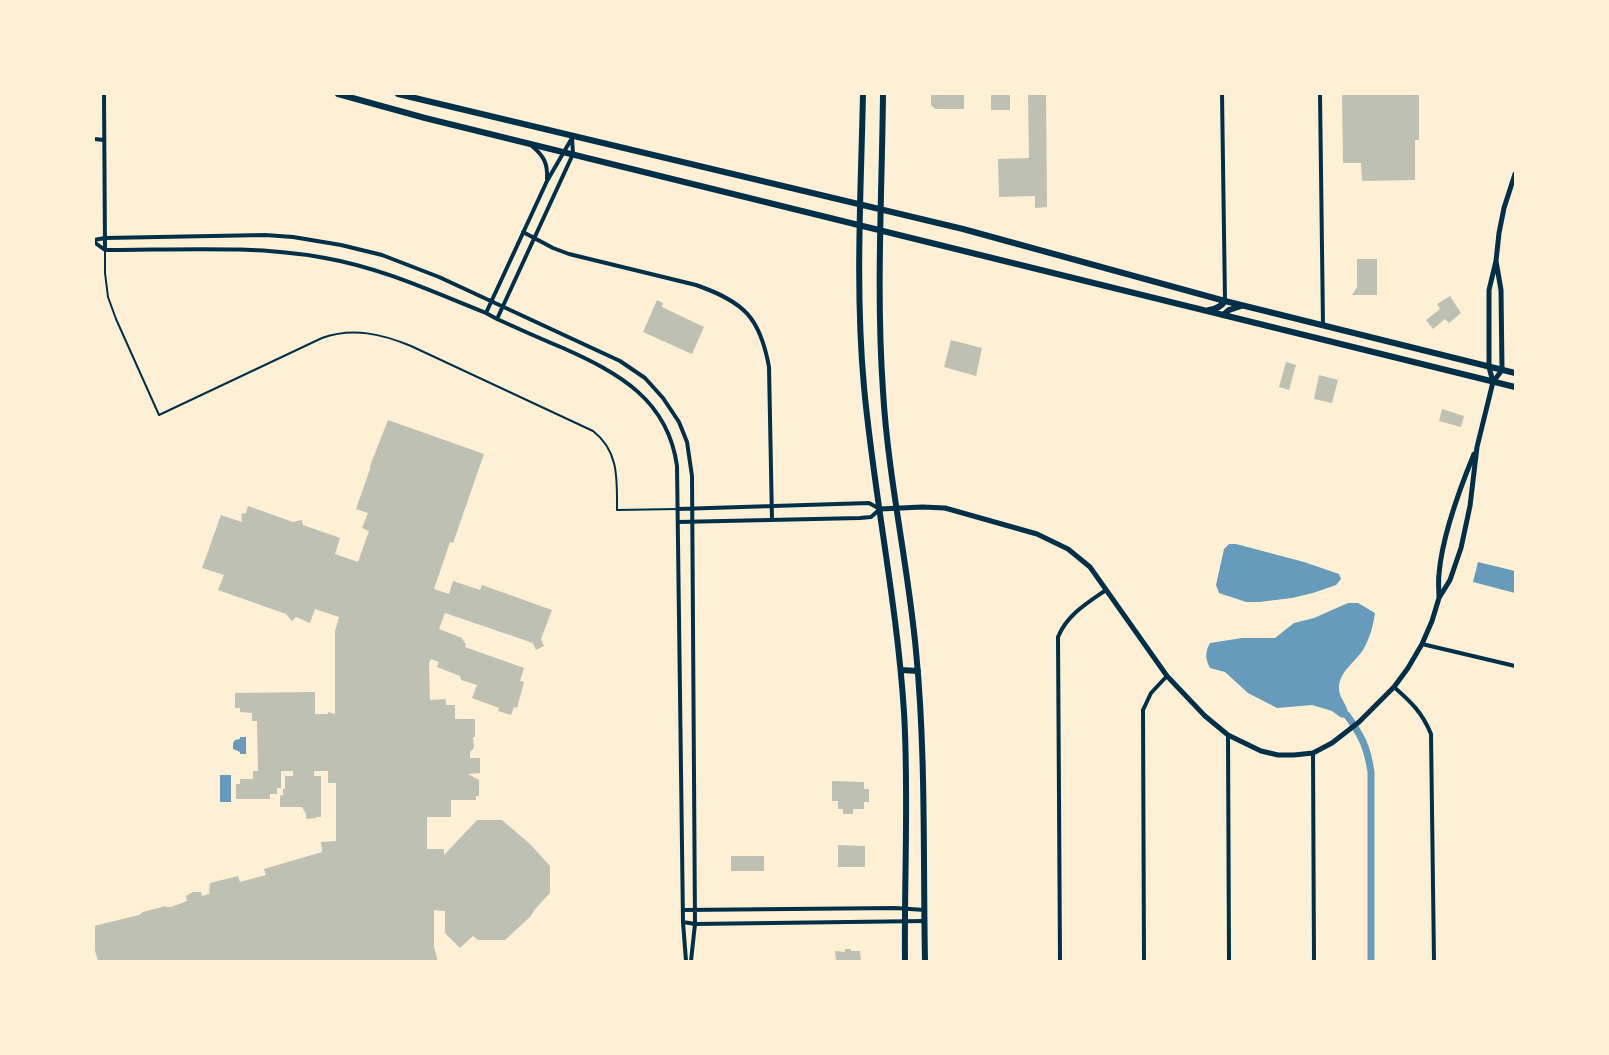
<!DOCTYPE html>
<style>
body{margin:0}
#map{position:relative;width:1609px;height:1055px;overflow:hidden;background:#fdf0d5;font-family:Rubik,sans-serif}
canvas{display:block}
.frame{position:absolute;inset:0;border:95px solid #fdf0d5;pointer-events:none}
</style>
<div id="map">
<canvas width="1609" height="1055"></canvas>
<div class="frame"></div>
</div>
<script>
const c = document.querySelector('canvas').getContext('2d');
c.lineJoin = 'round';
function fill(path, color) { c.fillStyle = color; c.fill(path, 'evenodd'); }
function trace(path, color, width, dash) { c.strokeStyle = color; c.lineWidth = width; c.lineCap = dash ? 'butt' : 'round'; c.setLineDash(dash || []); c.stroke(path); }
const water = new Path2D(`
 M1229,544h7l68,18 35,12 2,5 -5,6 -23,8 -21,5 -33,4h-13l-27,-9 -3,-8 8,-36z
 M1478,562l37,9v22l-42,-11z
 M1348,603h10l17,10c-2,13 -5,25 -12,37 -8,12 -25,23 -24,39 0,9 9,16 9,25l-3,4 -5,-1 -8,-6 -20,-6 -35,3 -29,-15 -23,-21 -15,-4c-5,-9 -5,-16 0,-25l32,-5h33l19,-15 20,-5z
 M240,737h6v17h-6v-2l-7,-3v-6l2,-3 5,-1z
 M220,775h11v27h-11z`);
const canal = new Path2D(`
 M1347,715c15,22 20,31 24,57v189`);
const building = new Path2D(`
 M931,94h33v15h-29l-4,-4z
 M991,94h19v16h-19z
 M1028,94h18l1,113 -12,1v-12l-36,1 -1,-38 31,-1z
 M1342,94h77v46h-4v40l-53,1 -1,-18h-18z
 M1357,259h20v36h-25l5,-8z
 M1450,296l11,17 -12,10 -4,-4 -12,10 -7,-9 14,-11 -3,-5z
 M657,300l6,3 -1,4 42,20 -12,27 -49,-22z
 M951,340l31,8 -6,28 -32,-9z
 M1286,362l10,3 -7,25 -10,-3z
 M1319,375l19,5 -6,23 -18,-4z
 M1442,409l22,7 -3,11 -22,-6z
 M388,420l96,34 -31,89 -3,-1 -16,47 15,5 4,-13 27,9 2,-5 70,25 -11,29 3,7 -8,4 -3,-7 -88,-30 -6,16 23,9 4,7 -1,2 59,21 -4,13 4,1 -7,26 -3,-1 -3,8 -13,-4 1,-3 -27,-10 5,-13 -16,-5 -1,-4 -23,-9 2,-5 -8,-3 -2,4 1,37 14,-1 2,1v5h9v14h20v18h-2l1,11 -4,4v6h10v15l-12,1 11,6v16h-3v4h-25v17h-24v32h17v6l33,-35h25l28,24 20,22v27l-14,15 -6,9 -25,23h-27l-5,-4 -13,12 -15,-15v-22l-11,-1v37l4,14h-340l-4,-14v-21l45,-11 4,-3 23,-6v1h5l16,-6 -1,-5 7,-4h8l1,4 7,-2 1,-11 28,-7 2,6 26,-7 -2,-6 58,-17 -1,-10 15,-1v-58h-8v-12h-14v5h7v41h-5v1l-10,1v-5l-4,-7h-22v-12l3,1v-7h2v-13h8v-5h-12v17h-4v6h-7v5h-34v-15h4v-5h13v-8h5l-1,-50h-5v-8l-12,-1v-4h-5v-15l80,-1v22h13v-2l7,2v-83l4,-14 -24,-8 -5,14 -14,-6 -4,4 -6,-7 -68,-24 6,-15 -22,-7 19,-53 21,7 -1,-8 5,-1 2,-7 45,16 9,-2 1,5 37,13 -5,16 23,8 11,-31 -7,-3 6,-15 -12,-4 14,-40v-3z
 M832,781l32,1v7h5v13h-5v7h-11v5h-10v-5h-5v-8h-6z
 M838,845l27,1v21h-27z
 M731,856h33v15h-33z
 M845,949h6v2h9l1,10h-25l-1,-10 10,1z`);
const service = new Path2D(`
 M105,250v23l3,24 8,22 43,96 163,-77c31,-11 60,-4 89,8l182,85c26,20 24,48 24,79l60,-1`);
const minor = new Path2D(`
 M104,94l1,156
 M1222,94l3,207
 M1320,94l3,231
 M94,139l10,1
 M532,146c12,10 16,18 15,33
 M523,232l30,16 16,6 127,31c48,17 64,32 73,82l3,153
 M94,240l11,-2 160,-3 28,2 48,8 41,10 57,22 181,84 25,17 18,20 16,24 8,20 5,34 3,448 -4,37
 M94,242l11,8c72,0 150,-5 220,8 57,10 108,34 161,55l11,6c22,10 44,20 66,29 56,25 105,52 114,118l6,456 3,39
 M486,313l61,-132 25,-43
 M497,319l76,-165 -1,-17
 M678,522l182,-4 11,-1 9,-8 -11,-6 -191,6
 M1422,644l93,22
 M1394,687c17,15 28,25 37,47l3,227
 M1228,735l1,226
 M1313,753l1,208
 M683,910l212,-2 30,2
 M683,922l12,2 230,-3
 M1060,961l-2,-324c9,-22 29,-34 48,-47
 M1144,961l-1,-251 8,-17 16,-17`);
const tertiary = new Path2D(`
 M1493,382l-4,-15v-77l7,-29 3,-28 5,-25 11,-34
 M880,509l42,-2 23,1 92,26 31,15 22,18 77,109 38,40 23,19 33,16 17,4h16l19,-2 19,-10 27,-21 35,-35 14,-19 14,-24 10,-23 7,-23 11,-18 11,-32 9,-42 7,-59 16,-65 9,-12 -1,-80 -5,-29
 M1439,598c0,-8 -1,-16 0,-24 3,-37 21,-86 35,-120`);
const primary = new Path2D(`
 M338,94l87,24 1090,269
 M398,94l565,135 262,72 290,72
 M863,94c-2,97 -8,195 1,293 10,108 33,216 40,325 5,83 0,166 1,249
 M883,94c-1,99 -7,198 0,297 5,87 25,173 33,260 10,103 7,207 9,310
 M1209,310c7,-1 12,-3 16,-9
 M1223,315l6,-5 12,-4
 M901,670l17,1`);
fill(water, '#669bbc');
trace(canal, '#669bbc', 7);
fill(building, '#bec0b2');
trace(service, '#003049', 2);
trace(minor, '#003049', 4);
trace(tertiary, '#003049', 5);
trace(primary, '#003049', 6);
</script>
